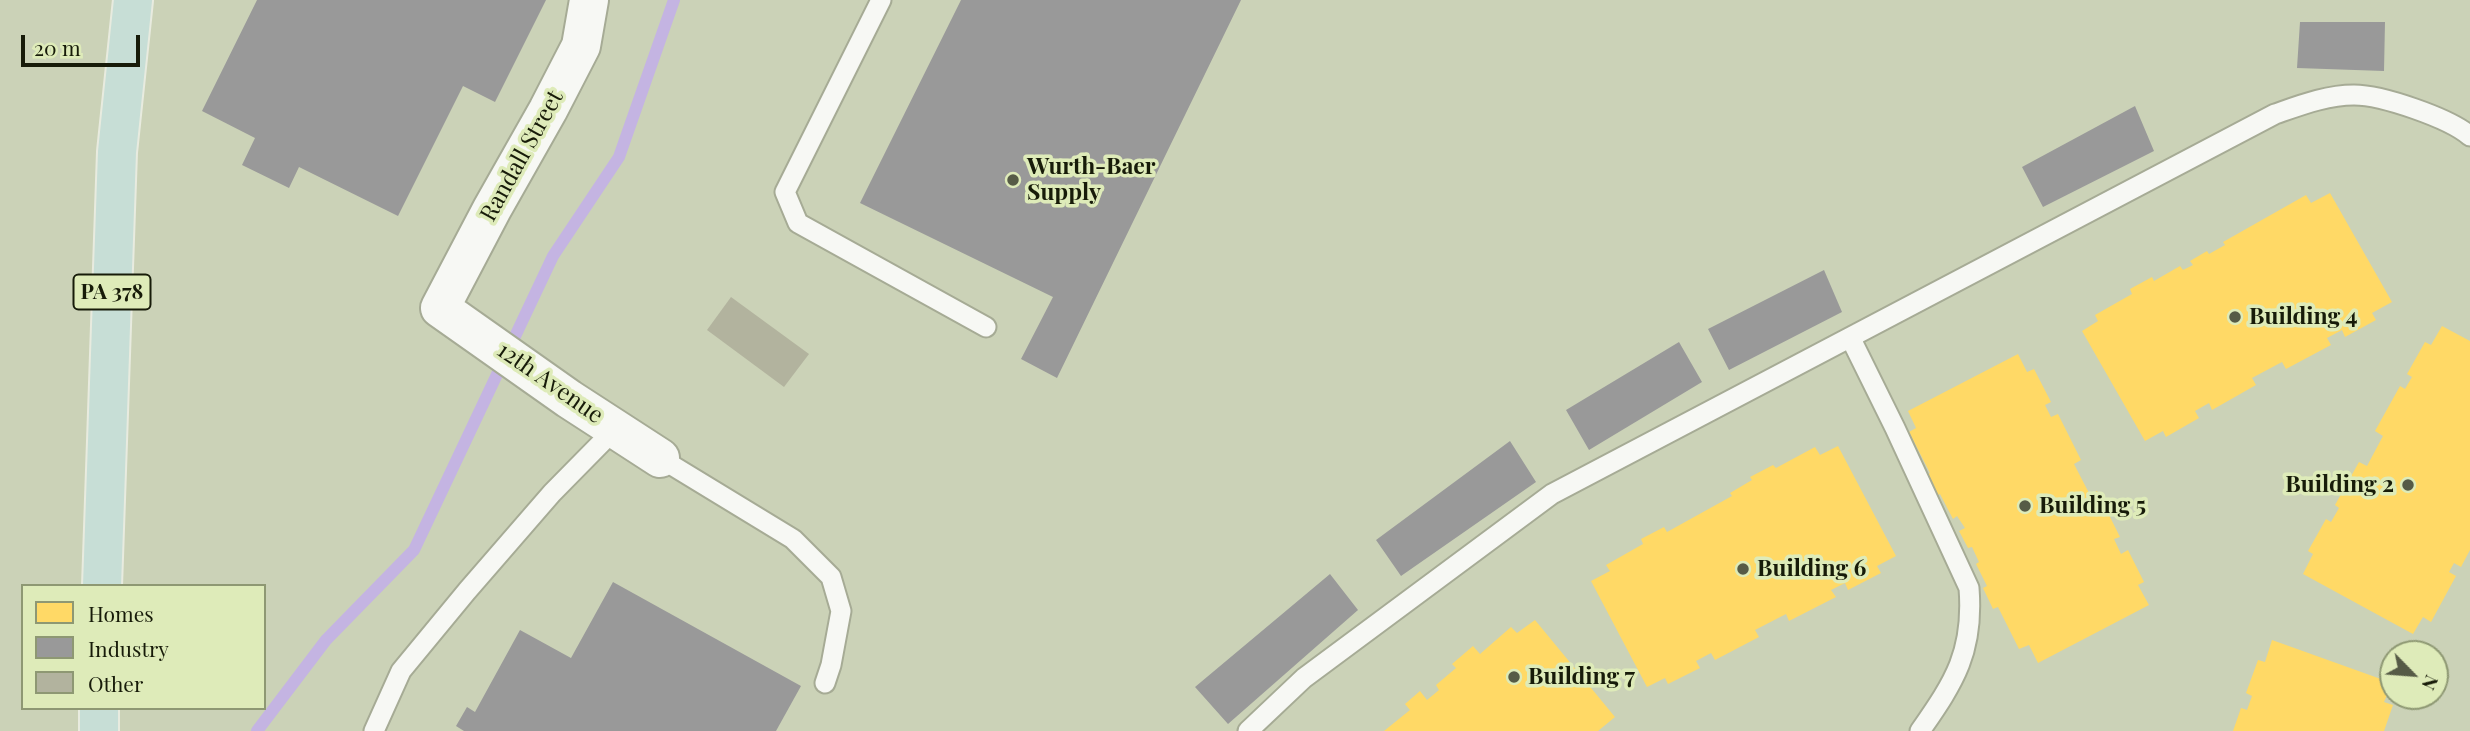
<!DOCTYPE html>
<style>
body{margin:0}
#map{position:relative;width:2470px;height:731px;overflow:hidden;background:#cbd2b7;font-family:"Playfair Display",serif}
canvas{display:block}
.legend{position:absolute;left:21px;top:584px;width:245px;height:126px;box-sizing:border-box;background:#deebb9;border:2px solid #8e9873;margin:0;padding:9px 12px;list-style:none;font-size:21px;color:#171b09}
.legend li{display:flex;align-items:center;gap:14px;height:35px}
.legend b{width:35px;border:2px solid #8e9873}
.north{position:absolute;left:2379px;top:640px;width:70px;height:70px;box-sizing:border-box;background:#deebb9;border:2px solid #8e9873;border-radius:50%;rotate:115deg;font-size:19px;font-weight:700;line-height:28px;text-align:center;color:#171b09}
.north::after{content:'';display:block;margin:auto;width:24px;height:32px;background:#565b46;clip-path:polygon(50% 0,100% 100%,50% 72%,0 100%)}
.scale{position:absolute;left:21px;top:35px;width:119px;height:32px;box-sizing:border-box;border:4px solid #171b09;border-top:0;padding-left:9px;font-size:21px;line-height:24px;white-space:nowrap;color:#171b09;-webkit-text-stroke:5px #deebb9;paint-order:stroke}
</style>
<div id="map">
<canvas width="2470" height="731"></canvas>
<ul class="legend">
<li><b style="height:19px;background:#ffd966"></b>Homes</li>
<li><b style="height:19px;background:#999"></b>Industry</li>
<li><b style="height:19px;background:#b2b39e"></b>Other</li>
</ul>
<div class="north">N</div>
<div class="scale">20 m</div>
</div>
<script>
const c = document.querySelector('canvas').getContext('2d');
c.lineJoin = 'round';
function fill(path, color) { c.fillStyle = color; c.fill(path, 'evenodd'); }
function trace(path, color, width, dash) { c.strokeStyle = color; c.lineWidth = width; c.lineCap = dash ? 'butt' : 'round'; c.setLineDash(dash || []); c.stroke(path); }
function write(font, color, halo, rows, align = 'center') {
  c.font = font + ' "Playfair Display",serif'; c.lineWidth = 7; c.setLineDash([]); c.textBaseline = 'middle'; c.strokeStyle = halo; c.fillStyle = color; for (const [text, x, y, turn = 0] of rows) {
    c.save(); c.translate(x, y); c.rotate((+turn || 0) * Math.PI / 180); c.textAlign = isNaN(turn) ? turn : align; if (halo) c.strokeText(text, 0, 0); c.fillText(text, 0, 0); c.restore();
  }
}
const homes = new Path2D(`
 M2330,193l62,109 -20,11 4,7 -31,17 -3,-7 -15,8 4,7 -45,24 -4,-7 -30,16 4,7 -44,25 -3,-7 -14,8 4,7 -33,19 -3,-6 -18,10 -63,-110 16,-10 -3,-6 37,-21 -2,-5 22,-12 2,4 26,-15 3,4 10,-5 -3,-4 17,-10 2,3 16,-9 -2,-3 83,-47 5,8z
 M2442,326l28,15v209l-9,17 -7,-4 -5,9 7,4 -25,46 -8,-5 -10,17 -110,-60 10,-20 -5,-3 18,-32 5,3 8,-14 -4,-3 24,-43 8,4 16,-30 -8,-5 25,-45 5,3 7,-12 -5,-3 18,-32 6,3z
 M2018,354l9,18 7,-3 17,33 -6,3 6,12 7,-3 23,46 -7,4 16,31 7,-4 23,46 -6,2 7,15 7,-4 16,32 -6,3 11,20 -111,58 -9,-18 -10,4 -21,-42 -5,2 -10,-21 4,-2 -11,-22 3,-2 -7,-15 -4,1 -9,-17 6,-3 -8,-12 -4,3 -13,-25 -4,2 -11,-20 5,-3 -21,-41 7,-4 -8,-17z
 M1838,446l58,110 -19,10 4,7 -33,17 -3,-7 -14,7 5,7 -47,24 -3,-7 -31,16 4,7 -44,23 -4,-7 -15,8 4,7 -32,16 -3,-6 -18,9 -56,-106 19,-10 -4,-6 37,-21 -2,-5 23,-12 3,5 65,-36 -2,-3 22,-13 -2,-3 23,-12 3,3 39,-21 5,8z
 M1535,620l80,97 -17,14h-214l26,-21 -5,-6 15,-13 7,9 12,-10 -3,-5 20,-17 -4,-4 21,-18 7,8 31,-27 6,6z
 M2272,640l120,43 -8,19 9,3 -9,26h-151l8,-23 6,2 5,-14 -6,-3 12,-33 7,2z`);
const industry = new Path2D(`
 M257,0h289l-51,102 -32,-16 -65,130 -99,-49 -10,21 -47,-23 13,-27 -53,-27z
 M961,0h280l-184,378 -36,-19 32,-62 -193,-94z
 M2300,22h85l-1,49 -87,-3z
 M2135,106l19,45 -111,56 -21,-40z
 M1824,270l18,42 -113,58 -21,-41z
 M1679,342l23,40 -113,68 -23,-40z
 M1510,441l26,41 -135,94 -25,-36z
 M1330,574l28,36 -130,114 -33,-37z
 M613,582l188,104 -25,45h-312l-8,-5 11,-19 8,5 45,-82 51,28z`);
const stream = new Path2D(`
 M257,731l69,-91 88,-90 139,-294 66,-99 55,-157`);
const building = new Path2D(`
 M731,297l78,57 -25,33 -77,-57z`);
const lane = new Path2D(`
 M881,0l-96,192 13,31 188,104
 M1851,339l44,89 74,160c5,63 -14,93 -49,143
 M660,458l133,81 38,38 10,34 -10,54 -6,18
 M374,731l27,-60 66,-80 85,-98 63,-64
 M1248,731l56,-53 248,-184 723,-380c26,-9 52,-19 79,-19 28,0 95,23 116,41`);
const street = new Path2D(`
 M589,0l-8,46 -33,64 -56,99 -52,99 129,91 91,59`);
const highway = new Path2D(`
 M102,586l15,-434 16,-152
 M99,731v-23`);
const markers = [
 [1013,180,7,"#565b46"],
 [2235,317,7,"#565b46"],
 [2408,485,7,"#565b46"],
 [2025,506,7,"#565b46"],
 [1743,569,7,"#565b46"],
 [1514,677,7,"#565b46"]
];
const shields = [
 [112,292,77]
];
const shieldNames = [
 ["PA 378",112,292]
];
const streetNames = [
 ["Randall Street",522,156,-61],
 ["12th Avenue",550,383,35]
];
const poiNames = [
 ["Wurth-Baer",1027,167],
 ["Supply",1027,193],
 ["Building 4",2249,317],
 ["Building 2",2394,485,"right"],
 ["Building 5",2039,506],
 ["Building 6",1757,569],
 ["Building 7",1528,677]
];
fill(homes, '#ffd966');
fill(industry, '#999');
trace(stream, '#c4b4e2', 12);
fill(building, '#b2b39e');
trace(lane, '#a6ab95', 23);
trace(street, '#a6ab95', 42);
trace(highway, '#e8ebdf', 42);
trace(lane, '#f7f8f4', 19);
trace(street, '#f7f8f4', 38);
trace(highway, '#c7ded6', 38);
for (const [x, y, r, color] of markers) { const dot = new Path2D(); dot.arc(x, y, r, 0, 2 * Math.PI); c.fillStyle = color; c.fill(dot); trace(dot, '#deebb9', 2.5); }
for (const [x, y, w] of shields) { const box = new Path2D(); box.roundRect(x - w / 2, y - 17.5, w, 35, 5); c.fillStyle = '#deebb9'; c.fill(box); trace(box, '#171b09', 2); }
write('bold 21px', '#171b09', null, shieldNames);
write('23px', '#171b09', '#deebb9', streetNames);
write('bold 23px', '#171b09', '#deebb9', poiNames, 'left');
</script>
